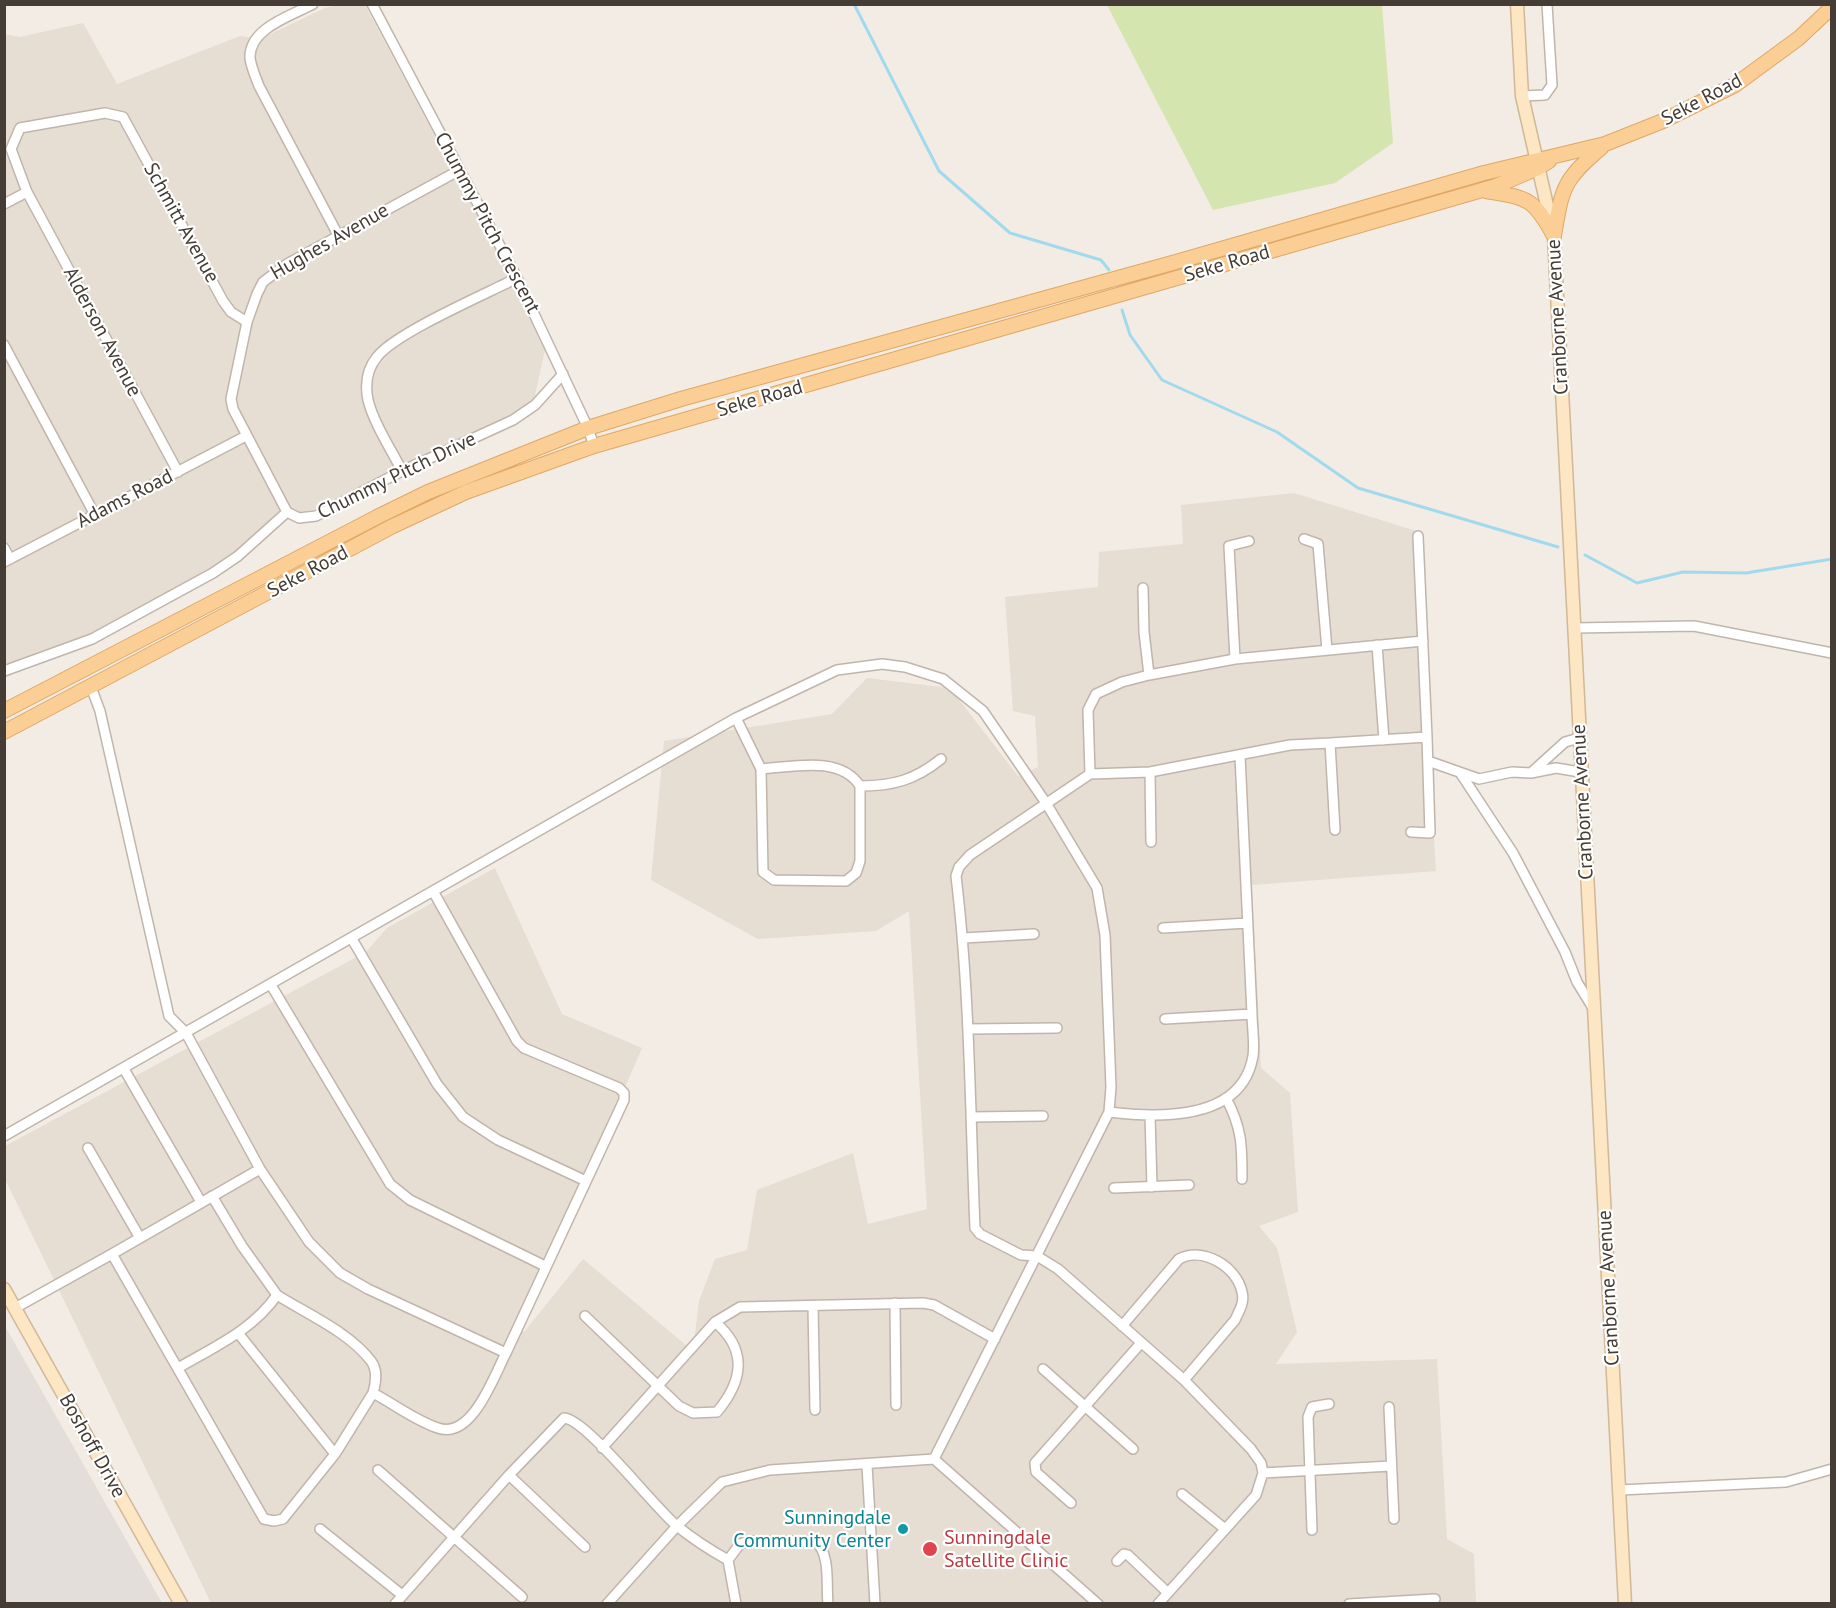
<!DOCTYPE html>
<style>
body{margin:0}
#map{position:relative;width:1836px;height:1608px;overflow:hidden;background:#f2ece5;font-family:"PT Sans",sans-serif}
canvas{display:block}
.frame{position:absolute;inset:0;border:6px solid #443c35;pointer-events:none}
</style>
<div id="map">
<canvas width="1836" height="1608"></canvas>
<div class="frame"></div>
</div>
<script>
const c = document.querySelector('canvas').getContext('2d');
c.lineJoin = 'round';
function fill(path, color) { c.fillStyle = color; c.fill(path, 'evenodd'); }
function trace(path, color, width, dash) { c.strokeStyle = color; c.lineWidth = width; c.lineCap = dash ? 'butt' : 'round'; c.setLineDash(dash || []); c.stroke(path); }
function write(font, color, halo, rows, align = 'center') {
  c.font = font + ' "PT Sans",sans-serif'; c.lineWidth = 4.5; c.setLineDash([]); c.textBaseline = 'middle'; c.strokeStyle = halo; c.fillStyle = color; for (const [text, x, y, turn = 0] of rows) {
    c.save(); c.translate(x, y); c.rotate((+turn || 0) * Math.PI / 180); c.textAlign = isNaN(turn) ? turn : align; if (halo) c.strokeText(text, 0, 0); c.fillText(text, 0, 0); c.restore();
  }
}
const residential = new Path2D(`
 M338,5h27l181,340 -14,64 -214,100 -31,5 -47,39 -192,106 -43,11 -1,-636 16,3 63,-14 34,61 123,-48 20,3 65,-31z
 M1294,493l122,38 20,340 -184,14 9,183 29,25 8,119 -39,14 18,22 20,84 -21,32 161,-5 10,180 27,15 2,49h-1265l-206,-424v-33l361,-194 21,-24 108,-60 67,146 80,34 -122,281 4,3 59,-73 110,92 6,-50 16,-42 32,-9 10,-60 96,-37 15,71 59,-15 -18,-298 -33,20 -118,8 -107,-59 13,-139 168,-27 35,-36 83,10 68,88 20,-9 -3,-51 -22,-5 -8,-114 93,-10 1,-35 84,-8 -2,-39z`);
const industrial = new Path2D(`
 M5,1326l157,277h-157z`);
const green = new Path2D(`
 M1107,5h275l11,138 -58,40 -122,27z`);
const stream = new Path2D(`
 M854,4l85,167 71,62 91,27 8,10
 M1122,310l8,25 32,45 115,52 81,56 200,59
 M1585,555l52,28 46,-11 63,1 86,-14`);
const street = new Path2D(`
 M313,4c-22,12 -64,24 -63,54 1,9 6,20 9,28l79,149
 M372,4l145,274 71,150 6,18
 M1522,96l23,-1 7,-10 -5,-81
 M4,204l23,-12
 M4,345l91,170
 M402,471c-11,-22 -28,-47 -34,-71 -3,-15 -1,-31 9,-43 18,-24 109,-63 140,-79
 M178,472l-151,-280 -16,-43 9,-21 85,-15 18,4 100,184 8,11 16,10
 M287,512l-54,-103 -2,-10 16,-77 10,-28 6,-12 24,-18 171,-93
 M1418,536l9,201
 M1304,539l14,5 9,106
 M4,548l6,11
 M4,562l242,-126
 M1143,588l1,44 5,43
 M1574,628l120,-2 138,27
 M1377,645l7,95
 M1235,659l-6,-113 20,-5
 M4,671l88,-32 121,-66 25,-17 49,-44 12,6 17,-2 86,-45 111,-51 22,-15 28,-31
 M91,687l9,24 69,305 17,17 74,136 49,73 31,31 28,16 138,64 118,-253v-7l-5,-5 -95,-40 -7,-7 -84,-150
 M736,718l25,51 2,103 11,8 72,1 10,-8 4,-12v-75c-20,-31 -67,-19 -99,-17
 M1330,743l97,-6 3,96 -19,-1
 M1428,761l51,18 33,-7 19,1 25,-5 24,4
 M1533,771l32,-29 14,-4
 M1150,772l1,70
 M1090,774l-2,-64 8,-16 26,-12 27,-7 86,-16 188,-18
 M1461,774l52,79 52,99 12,30 16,26
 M860,786c33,0 55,-6 81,-27
 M1163,928l85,-5
 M964,938l70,-4
 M352,939l85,145 26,33 35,23 88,41
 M271,985l119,199 20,16 135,66
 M1165,1019l87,-5
 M969,1029l88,-1
 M124,1069l77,133
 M1226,1098c16,30 16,47 16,81
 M1109,1112c49,6 133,10 144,-56 2,-13 -1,-29 -1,-42l-12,-258
 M1150,1115l2,72
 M972,1117l71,-1
 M4,1136l732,-418 101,-48 45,-6 23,3 38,12 40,32 63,92 51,85 8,47 6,152 -2,25 -175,347
 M88,1148l52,90
 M260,1169l-148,85 152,265 10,2 9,-2 52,-65 38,-61c21,11 43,28 65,35 34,12 56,-52 68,-75
 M1114,1188l75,-3
 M277,1295c30,19 72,37 94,66 7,9 5,21 2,32
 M895,1303l1,102
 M813,1306l2,104
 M15,1308l97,-54
 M585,1316l94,90 14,7 24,-1c26,-31 31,-62 -2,-90
 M1122,1326l57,-67c24,-13 58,8 63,33 3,10 -3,19 -7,28l-51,60
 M238,1333l97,121
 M178,1368c36,-21 75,-38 99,-73l-35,-49 -30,-50
 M1043,1369l90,80
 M1389,1407l5,112
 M602,1448l113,-126 25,-15 183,-4 11,2 61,34
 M867,1465l8,139
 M378,1470l144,127
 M1263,1473l128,-7
 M509,1475l76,72
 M1620,1490l166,-8 46,-13
 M1182,1494l43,35
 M1071,1503l-35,-31 -1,-9 106,-120
 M320,1529l82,66
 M1312,1530l-4,-113 4,-10 17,-3
 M728,1560l12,-16 9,-3h66c16,12 11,45 13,63
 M1117,1561l7,-7 4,1 39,37
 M395,1604l114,-129 55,-57c22,1 91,90 113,108 16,13 33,24 51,34l8,44
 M607,1604l70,-78 45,-44 48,-12 164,-11 164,145
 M1158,1604l98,-109 7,-22 -2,-10 -10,-14 -67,-69 -126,-111 -21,-13 -16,-1 -41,-21 -5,-6c-5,-118 -5,-235 -19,-352l3,-9 11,-12 120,-81 60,-2 140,-27 40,-2 5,87
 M1349,1604l86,-5`);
const secondary = new Path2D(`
 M1517,4l5,92 32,140 71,1368
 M4,1289l177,315`);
const primary = new Path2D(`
 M1486,191c41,7 47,6 68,45
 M1554,236c8,-48 9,-56 47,-88
 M4,711l373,-194 51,-25 160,-64 93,-29 502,-139 301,-87 121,-29 58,-23 72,-36 64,-47 33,-31
 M4,732l389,-206 73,-34 128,-46 902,-260 42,-18 11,-7`);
const markers = [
 [903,1529,6,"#0f9aa8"],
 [930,1549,8,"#e0444e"]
];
const streetNames = [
 ["Seke Road",1702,100,-28],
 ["Schmitt Avenue",181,223,61],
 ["Chummy Pitch Crescent",487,223,62],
 ["Hughes Avenue",330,242,-30],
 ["Seke Road",1227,264,-16],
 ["Cranborne Avenue",1558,317,-93],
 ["Alderson Avenue",102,332,62],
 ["Seke Road",760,399,-16],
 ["Chummy Pitch Drive",397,476,-26],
 ["Adams Road",125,499,-27],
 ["Seke Road",308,572,-28],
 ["Cranborne Avenue",1583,802,-93],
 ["Cranborne Avenue",1609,1288,-93],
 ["Boshoff Drive",92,1446,61]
];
const cultureNames = [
 ["Sunningdale",891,1518],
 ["Community Center",891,1541]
];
const healthNames = [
 ["Sunningdale",944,1538],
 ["Satellite Clinic",944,1561]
];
fill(residential, '#e6ddd3');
fill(industrial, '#e4deda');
fill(green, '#d5e5af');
trace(stream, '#a2daed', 3);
trace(street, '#c0b5ab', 12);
trace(secondary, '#d1b896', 15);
trace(primary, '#dfa865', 16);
trace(street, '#fff', 9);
trace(secondary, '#fde6c4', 12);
trace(primary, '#fbce95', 14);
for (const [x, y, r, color] of markers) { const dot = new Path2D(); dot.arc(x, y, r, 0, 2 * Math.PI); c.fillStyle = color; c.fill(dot); trace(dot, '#fff', 2); }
write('20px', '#443c35', '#fff', streetNames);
write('20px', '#0d838f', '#fff', cultureNames, 'right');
write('20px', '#be3a42', '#fff', healthNames, 'left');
</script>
